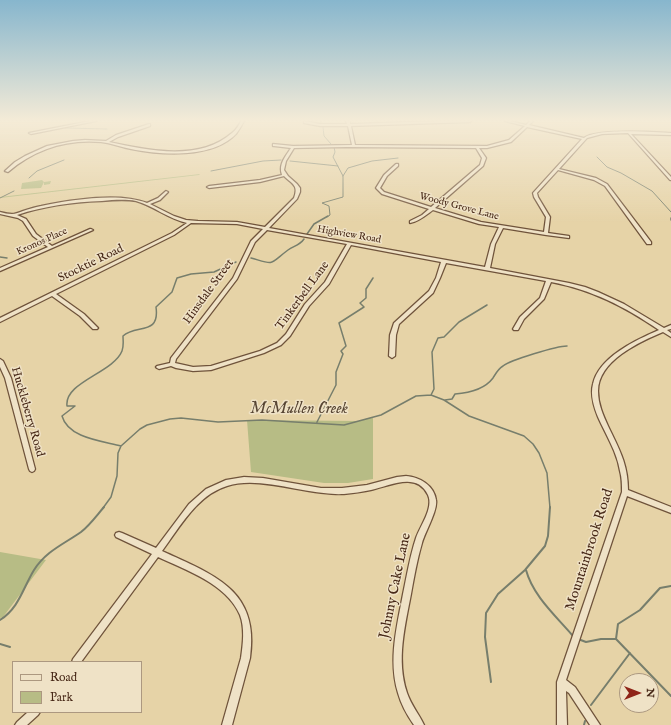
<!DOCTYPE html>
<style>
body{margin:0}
#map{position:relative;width:671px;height:725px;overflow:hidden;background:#e6d3a7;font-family:"IM FELL English",serif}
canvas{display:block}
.legend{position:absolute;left:12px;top:661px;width:130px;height:52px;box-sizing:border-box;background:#efe2c6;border:1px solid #ac9880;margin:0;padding:5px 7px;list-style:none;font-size:12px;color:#472817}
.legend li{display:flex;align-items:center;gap:8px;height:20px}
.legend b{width:20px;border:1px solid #ac9880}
.north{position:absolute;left:619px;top:673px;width:40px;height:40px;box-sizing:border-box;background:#efe2c6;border:1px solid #ac9880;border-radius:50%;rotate:90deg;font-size:11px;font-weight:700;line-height:16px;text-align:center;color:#472817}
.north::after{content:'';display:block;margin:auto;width:14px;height:18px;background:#8f2418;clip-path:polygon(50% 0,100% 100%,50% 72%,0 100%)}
</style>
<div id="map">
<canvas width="671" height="725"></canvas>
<ul class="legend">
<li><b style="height:5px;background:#efe2c6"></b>Road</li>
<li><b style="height:11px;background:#b7bc85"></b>Park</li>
</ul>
<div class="north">N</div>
</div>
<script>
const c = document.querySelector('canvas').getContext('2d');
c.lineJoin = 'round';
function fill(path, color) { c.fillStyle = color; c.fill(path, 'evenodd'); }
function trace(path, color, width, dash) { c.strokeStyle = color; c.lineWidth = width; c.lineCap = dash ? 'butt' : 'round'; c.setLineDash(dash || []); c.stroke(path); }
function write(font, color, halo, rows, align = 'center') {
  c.font = font + ' "IM FELL English",serif'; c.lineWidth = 3; c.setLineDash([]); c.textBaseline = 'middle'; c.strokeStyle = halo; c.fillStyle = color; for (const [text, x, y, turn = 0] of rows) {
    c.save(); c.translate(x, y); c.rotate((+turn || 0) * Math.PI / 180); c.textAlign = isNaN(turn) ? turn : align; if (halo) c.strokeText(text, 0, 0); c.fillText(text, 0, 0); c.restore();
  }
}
const green = new Path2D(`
 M200,174l-1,1 -199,23v-1z
 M42,180l2,2 7,-1 -1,3 -6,1v-3l-3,6 -20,1 1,-6z
 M373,417v62l-25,4h-24l-73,-11 -4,-52 113,1z
 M0,552l46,8 -43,57 -3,1z`);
const streamFar2 = new Path2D(`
 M321,121v2
 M323,127l1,9 7,8
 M65,128l42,1
 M597,157l10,10 14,6 31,18 19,21
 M290,161l48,5
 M211,171l52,-10 18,-1
 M343,176l5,-8 24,-7 26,-3
 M29,178l8,-7 27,-11
 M0,198l14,-7
 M327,217l3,-2 -1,-9 -7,-3 21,-6v-21l-10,-19 2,-5 -1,-5`);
const streamFar1 = new Path2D(`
 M671,218v2
 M307,234l7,-10 14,-8
 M0,257l7,1
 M251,258c25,7 17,7 37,-8 6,-4 12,-5 16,-11
 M431,395l3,-6 -2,-37 6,-14 6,-1 15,-15 28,-17
 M445,400l7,-1 3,-5c14,-1 29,-4 38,-16 3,-5 5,-9 10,-12 7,-6 54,-20 64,-20
 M317,422l19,-37v-13l7,-18 -2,-3 5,-5 -7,-23 25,-16 -4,-4 6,-5v-9l7,-11
 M121,446c-19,-5 -53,-8 -59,-30l13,-10h-8c-3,-24 46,-33 55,-55 2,-5 1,-10 1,-15 13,-12 37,0 33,-29l16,-15 5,-14 14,-4 23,-2 22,-10
 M103,508l8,-11 6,-21 1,-23 3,-7 19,-17 7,-4 23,-6 11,-1 37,4 44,-2 82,5 37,-10 35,-19 15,-1 13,5 25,16 55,20 9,8 6,9 8,20 3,35`);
const stream = new Path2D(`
 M526,570c7,26 30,46 47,66
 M0,620c19,-12 23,-32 34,-50 12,-19 30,-26 47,-38 9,-7 16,-17 23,-25
 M578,639l8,3 15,-3h15
 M616,639l2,-15 22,-14 20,-22 11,-2
 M616,639l55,57
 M0,644l10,3
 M491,682l-6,-45 1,-24 12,-19 27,-24 20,-24 3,-10 2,-29
 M591,705l39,-52
 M584,725l1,-4`);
const minor = new Path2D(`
 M90,121h6l-65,13 -2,-1z
 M241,121h3c-2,4 -5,9 -8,13 -24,25 -75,21 -105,15 -10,-2 -20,-6 -30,-7 -35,-3 -66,7 -93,30l-3,-1 10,-9 10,-6 22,-10 26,-5 12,-1 21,1 10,-6 33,-11h1v2l-32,11 -9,5c38,8 90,20 123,-9 4,-3 7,-8 9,-12z
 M304,121l16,3h27l-1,-3h4v3l90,-3h31l-1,1 -119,4 4,19 132,1 22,-6 16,-14 -20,-5h5l16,4 4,-4h3l-4,4 55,13c13,-10 69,-6 87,-5v2l-40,-1 40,43v3h-1l-42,-47 -26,1 -15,4 -28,31 37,9 11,6 44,58v2h-4l-42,-58 -11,-6 -36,-10 -21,23 1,4 12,20 -2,16 21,3v2l-23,-3 -43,-7 -8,16 -5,24 79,15 16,4 13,5 26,12 40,24 7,-3v4l-4,1 4,3v4l-8,-5c-24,10 -65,29 -65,59 0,13 5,24 10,35 11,23 20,38 20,64l43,17v6l-44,-17 -61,184 9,7 25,38h-10l-21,-32 -3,-2 1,34h-10v-43l65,-190c0,-7 0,-14 -2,-21 -3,-19 -14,-36 -22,-54 -4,-10 -8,-22 -5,-33 6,-27 43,-44 66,-54 -35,-24 -67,-40 -108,-48l-7,17 -20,20 -6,11h-4l-1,-1 7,-12 20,-19 6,-17 -100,-18 -6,15 -7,15 -34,31 -3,11 -1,21 -3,2 -3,-2 1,-21 4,-12 35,-32 7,-13 5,-16 -90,-17 -22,39 -20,22 -19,30 -9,9 -17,8 -53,17 -18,1 -17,-3 -5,-2 -12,3 -2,-1 -1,-1 1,-1 13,-3 1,-5 62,-80 18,-37 12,-12 -26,-5 -46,-1 -17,12 -118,59 28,20 14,14 -1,1h-4l-13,-13 -28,-20 -52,26v-4l172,-85 15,-10c-19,-4 -33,-17 -51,-22 -11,-2 -23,-1 -34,0 -28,1 -58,5 -85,14l9,4 10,15 16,12 38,-17h1l2,1 -93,41v-3l48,-21 -15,-11 -10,-15 -5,-3 -18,-4v-2c4,1 8,2 12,2 3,0 8,-2 11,-3 6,-2 12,-4 18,-5 29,-6 78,-14 106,-3l11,-5 8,-7 2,1 -8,8 -10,4 24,12 12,4 12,1 39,1 28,5 29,-29c5,-13 -2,-14 -10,-22l-24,6 -51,6 -2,-1 2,-1 51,-6 22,-5c-4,-11 4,-19 9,-27l-17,-2h-1v-2l20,2 59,-1 -4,-19h-28l-16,-3zM527,127l55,12 -49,54 1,4 12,20 -2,15 -63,-10 -46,-14 48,-42 3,-8 -7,-10h8l24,-6zM346,147l130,1 6,10 -2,7 -49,42 -47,-15 -4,-4 7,-12 11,-10v-2h-2l-12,11 -8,13 6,6 47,15 -7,6 -12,6v2c8,-1 16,-8 23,-13l46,14 20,3 -8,17 -6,23 -216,-39 28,-29 3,-7v-4l-3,-4 -9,-8 -4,-6 2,-9 8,-13zM267,230l80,14 -22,38 -20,22 -19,30 -9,9 -17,8 -49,15 -18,1 -18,-4 1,-4 61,-80 18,-37z
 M0,359l3,2 8,17 24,91 -1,2 -2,1 -2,-1 -1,-2 -24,-91 -5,-11z
 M406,476c13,1 28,9 30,24 2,10 -11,32 -14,43 -5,17 -8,34 -11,51 -6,32 -15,66 -4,99 4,12 12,21 17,32h-10c-7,-10 -13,-21 -16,-32 -10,-33 -1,-67 5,-99 4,-19 7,-38 13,-56 4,-12 18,-30 12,-43 -11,-24 -39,-9 -57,-5 -9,2 -18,3 -27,4 -37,2 -83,-19 -117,-8 -30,9 -47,41 -65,65 52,24 98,39 88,107l-18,67h-10l19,-67c2,-14 4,-30 -1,-43 -13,-31 -54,-45 -82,-58l-77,105h-9l1,-3 79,-105 -36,-17 -1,-2 1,-2 3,-1 3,1 34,15 33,-44 17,-15 20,-9 18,-3 19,1 58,10h21l25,-3 30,-8z
 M28,712h12l-2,3 -11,10h-12l2,-3z`);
const farStreetnames = [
 ["Woody Grove Lane",459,207,15],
 ["Highview Road",349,235,10],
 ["Kronos Place",42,242,-24]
];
const streetNames = [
 ["Stocktie Road",91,264,-26],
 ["Hinsdale Street",209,292,-54],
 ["Tinkerbell Lane",303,296,-54],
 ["Huckleberry Road",27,412,74]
];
const nearStreetnames = [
 ["Mountainbrook Road",590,550,-72],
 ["Johnny Cake Lane",396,586,-78]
];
const nearWaternames = [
 ["McMullen Creek",299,410]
];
fill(green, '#b7bc85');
trace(streamFar2, '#777e6c', 1);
trace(streamFar1, '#777e6c', 1.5);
trace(stream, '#777e6c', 2);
trace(minor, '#6f533b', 2.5);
fill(minor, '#efe2c6');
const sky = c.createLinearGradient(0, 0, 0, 223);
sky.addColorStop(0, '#87b6cd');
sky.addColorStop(0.54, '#f4ebd7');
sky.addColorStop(1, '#f4ebd700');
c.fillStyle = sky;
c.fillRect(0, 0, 671, 223);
write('10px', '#472817', '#efe2c6', farStreetnames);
write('12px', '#472817', '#efe2c6', streetNames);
write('14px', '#472817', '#efe2c6', nearStreetnames);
write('italic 16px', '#574533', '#efe2c6', nearWaternames);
</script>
